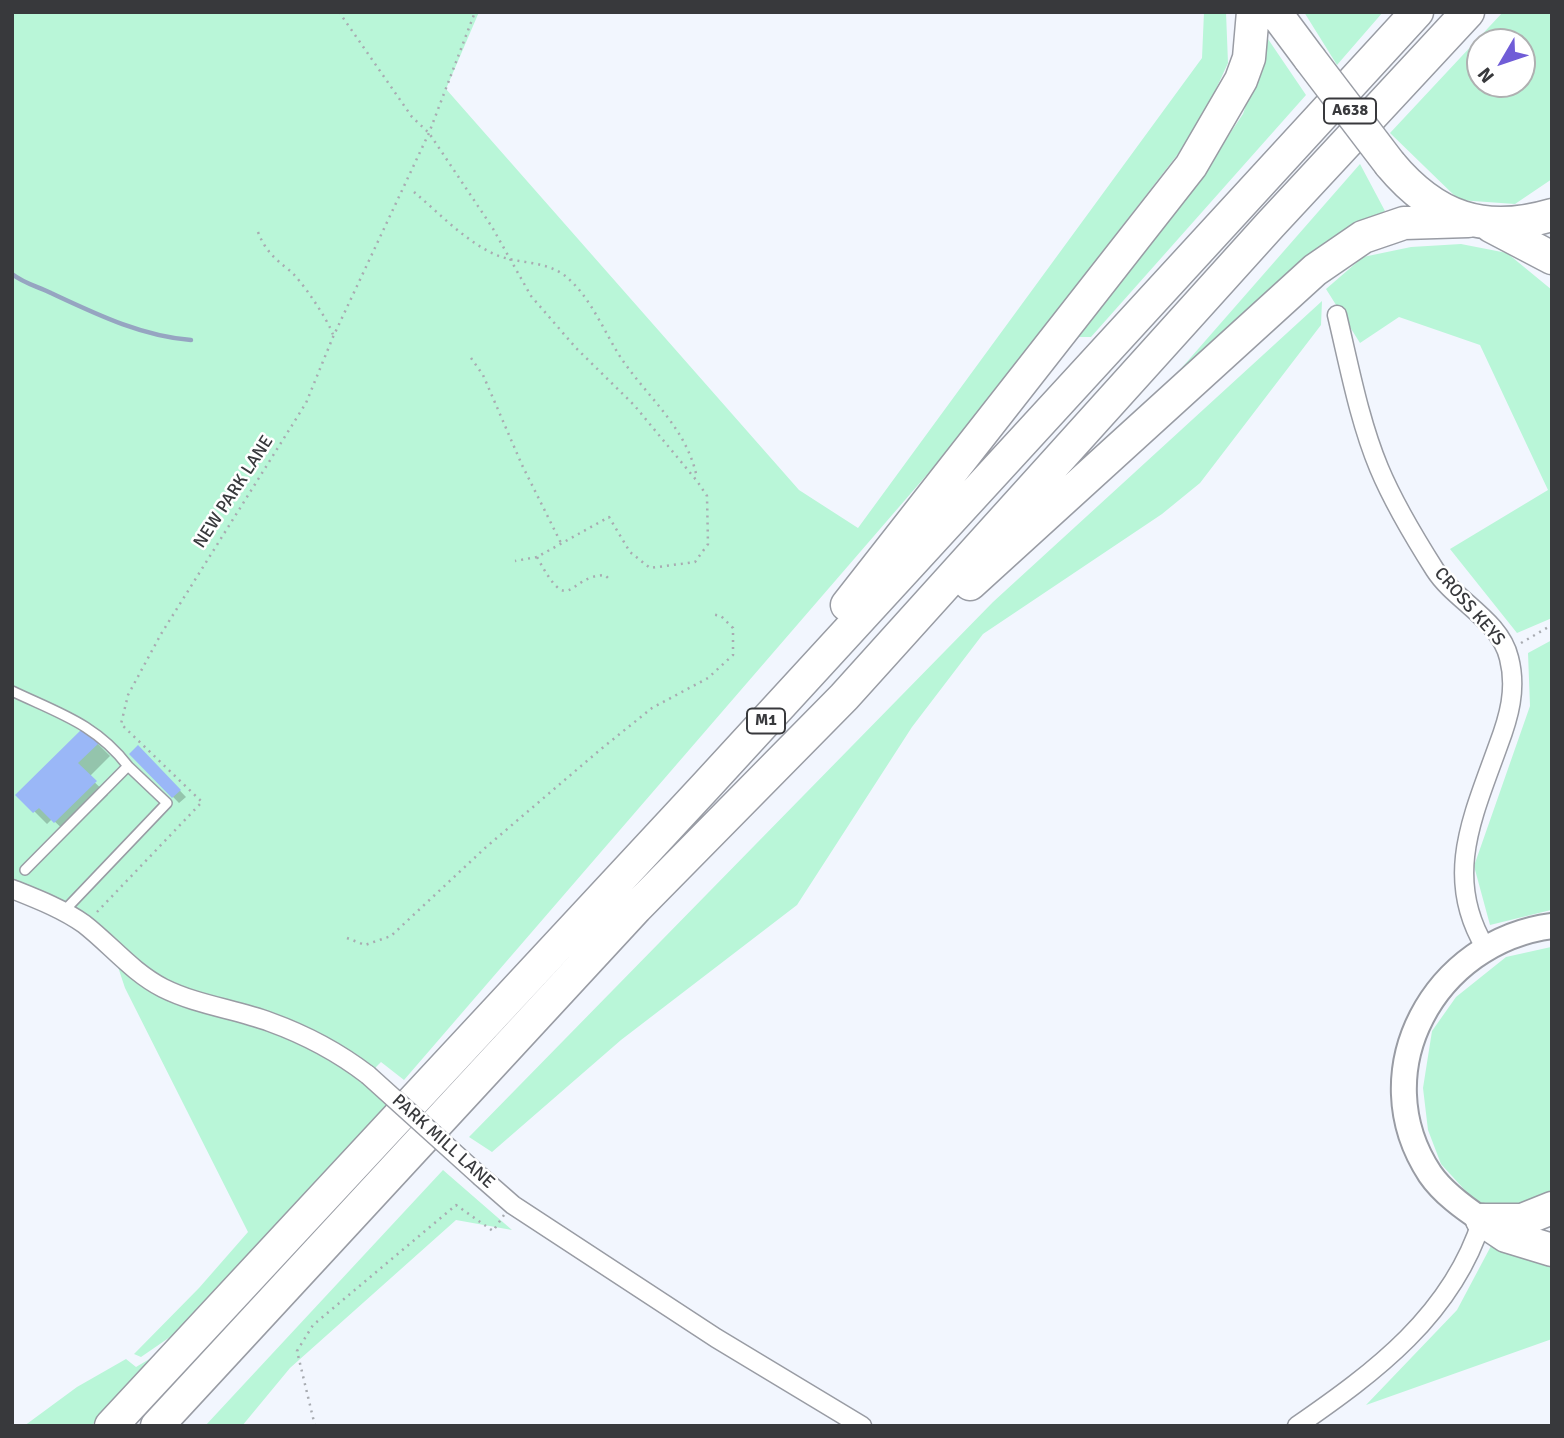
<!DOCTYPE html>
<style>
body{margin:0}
#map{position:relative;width:1564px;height:1438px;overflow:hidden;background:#f2f6fe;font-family:Signika,sans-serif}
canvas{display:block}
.frame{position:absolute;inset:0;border:14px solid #38393c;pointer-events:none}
.north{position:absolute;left:1466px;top:28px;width:70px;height:70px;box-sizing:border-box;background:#fff;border:2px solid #afb0b1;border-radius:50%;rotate:231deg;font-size:19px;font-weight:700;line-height:28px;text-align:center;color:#38393c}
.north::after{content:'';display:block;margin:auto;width:24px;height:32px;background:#705dd7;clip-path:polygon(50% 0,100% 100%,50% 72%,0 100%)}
</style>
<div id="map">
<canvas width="1564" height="1438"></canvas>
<div class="frame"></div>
<div class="north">N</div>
</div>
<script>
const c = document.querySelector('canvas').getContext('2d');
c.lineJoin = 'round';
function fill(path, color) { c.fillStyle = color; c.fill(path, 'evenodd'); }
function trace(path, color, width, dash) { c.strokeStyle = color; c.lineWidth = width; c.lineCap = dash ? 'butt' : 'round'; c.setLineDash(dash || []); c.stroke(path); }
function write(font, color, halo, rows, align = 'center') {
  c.font = font + ' Signika,sans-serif'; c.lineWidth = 5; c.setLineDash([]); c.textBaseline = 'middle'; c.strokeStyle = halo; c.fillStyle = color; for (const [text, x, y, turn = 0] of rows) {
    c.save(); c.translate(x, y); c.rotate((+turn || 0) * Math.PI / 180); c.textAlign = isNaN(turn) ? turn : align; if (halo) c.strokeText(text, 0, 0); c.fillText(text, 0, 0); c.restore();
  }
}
const green = new Path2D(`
 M12,12h467l-33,77 353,401 59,38 344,-470 2,-46h22l2,51 -30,65 -242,313 -552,639 -23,-18 -13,13 -29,-22 -151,-54 -103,-74 -73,-36z
 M1304,12h79l-46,53z
 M1503,12h49v167l-37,25 -56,-4 -69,-67zM1480,42h42v42h-42z
 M1268,39l38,56 -215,242h-16l127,-162 41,-61z
 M1360,164l25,47 -54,32 -195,177z
 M1461,244l46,9 45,37v328l-35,15 -67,-84 98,-59 -68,-145 -81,-28 -39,26 -34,-54 37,-32 48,-10z
 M1322,301l-1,24 -121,158 -38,31 -179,120 -71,93 -115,178 -176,135 -129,112 -23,-15 524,-535z
 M1552,640l-1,270 -61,15 -16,-59 56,-160 -2,-53z
 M1551,947l1,245 -26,16 -44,1 -41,-45 -13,-34 -5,-42 9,-57 24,-34 50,-40z
 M118,967c46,36 69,37 123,53 56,18 105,44 148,85l-200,219 -48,33 -7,-3 65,-66 49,-56 -123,-244z
 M443,1170l69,60 -56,-10 -166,148 -48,58h-37z
 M1491,1246l61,21v72l-186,66 91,-95z
 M158,1354l-67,72h-67l53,-39 49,-28 10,8z`);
const shadow = new Path2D(`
 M84,730l26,26 -21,21 19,18 -40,39 -16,-15 -5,5 -29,-29z
 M138,747l48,50 -7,6 -48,-49z`);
const stream = new Path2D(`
 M12,274c13,10 25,12 39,19 45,21 90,43 140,47`);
const building = new Path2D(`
 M84,727l15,16 -21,20 19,18 -43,42 -15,-15 -6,5 -18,-18z
 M138,745l43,45 -9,8 -43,-44z`);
const path = new Path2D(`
 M339,12l73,105 17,16 63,94 39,69 45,52 58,57 63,76 10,15 1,48 -13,18 -45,6 -20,-16 -21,-35 -72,40 -22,4
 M414,192c25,21 50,48 80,62 21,10 50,6 70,21 26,20 40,57 57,83 27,40 66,70 76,120
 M258,232c7,18 16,26 31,38 11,8 40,51 44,65
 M471,358l12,17 39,90 39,78
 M537,557c34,63 29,19 68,18l5,5
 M1521,643l31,-18
 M97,912l105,-110 -81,-78 7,-29 33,-61 145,-231 27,-66 96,-204 46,-121
 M347,938l18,7 26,-9 94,-88 116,-99 51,-41 56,-30 25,-23v-27l-12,-12 -10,-2
 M315,1426l-18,-75 16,-26 143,-120 37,26 11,-16`);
const lane = new Path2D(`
 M12,691c46,22 84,33 116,75
 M25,870l103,-104 39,37 -103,108`);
const street = new Path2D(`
 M1337,315c12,50 22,105 42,153 15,36 35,69 56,102 20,31 65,50 74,88 8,31 0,59 -11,88 -25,70 -55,131 -13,201
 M12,889c25,10 51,20 72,35 27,21 48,48 79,64 34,17 72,21 107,34 36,13 68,30 98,53
 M481,1177l32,28 203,133 146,88
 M1297,1426c78,-54 155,-111 185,-206`);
const secondary = new Path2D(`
 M1482,1220c-18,-12 -39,-27 -52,-46 -68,-103 5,-233 122,-248`);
const highway = new Path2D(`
 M1275,12l35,47
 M1390,164c45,54 94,71 162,51
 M1491,226l61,32
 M970,584l345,-314 48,-33 41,-14 64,-2
 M847,605l344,-439 50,-86 8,-22 4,-46
 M1482,1220l24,16 46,14
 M1483,1220h39l30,-12
 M111,1426l595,-640 711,-774
 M157,1426l479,-518 208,-211 426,-472 198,-213`);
const streetBridge = new Path2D(`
 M368,1075l113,102`);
const highwayBridge = new Path2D(`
 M1310,59l80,105`);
const shields = [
 [1350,111,52],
 [766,721,38]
];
const shieldNames = [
 ["A638",1350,111],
 ["M1",766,721]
];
const streetNames = [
 ["NEW PARK LANE",234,492,-57],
 ["CROSS KEYS",1469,607,49],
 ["PARK MILL LANE",443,1142,42]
];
fill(green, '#b9f6d8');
fill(shadow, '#0003');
trace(stream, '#96a5c1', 4.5);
fill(building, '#9ab7f7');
trace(lane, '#999ca4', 12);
trace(street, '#999ca4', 21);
trace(secondary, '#999ca4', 28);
trace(highway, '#999ca4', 35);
trace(path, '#a8abb1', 2.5, [2, 5]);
trace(lane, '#fff', 9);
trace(street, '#fff', 18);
trace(secondary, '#fff', 24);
trace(highway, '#fff', 32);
trace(streetBridge, '#999ca4', 21, []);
trace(highwayBridge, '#999ca4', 35, []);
trace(streetBridge, '#fff', 18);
trace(highwayBridge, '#fff', 32);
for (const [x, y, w] of shields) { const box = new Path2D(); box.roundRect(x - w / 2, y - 12.5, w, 25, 5); c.fillStyle = '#fff'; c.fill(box); trace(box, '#38393c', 2); }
write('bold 16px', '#38393c', null, shieldNames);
write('18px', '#38393c', '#fff', streetNames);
</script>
